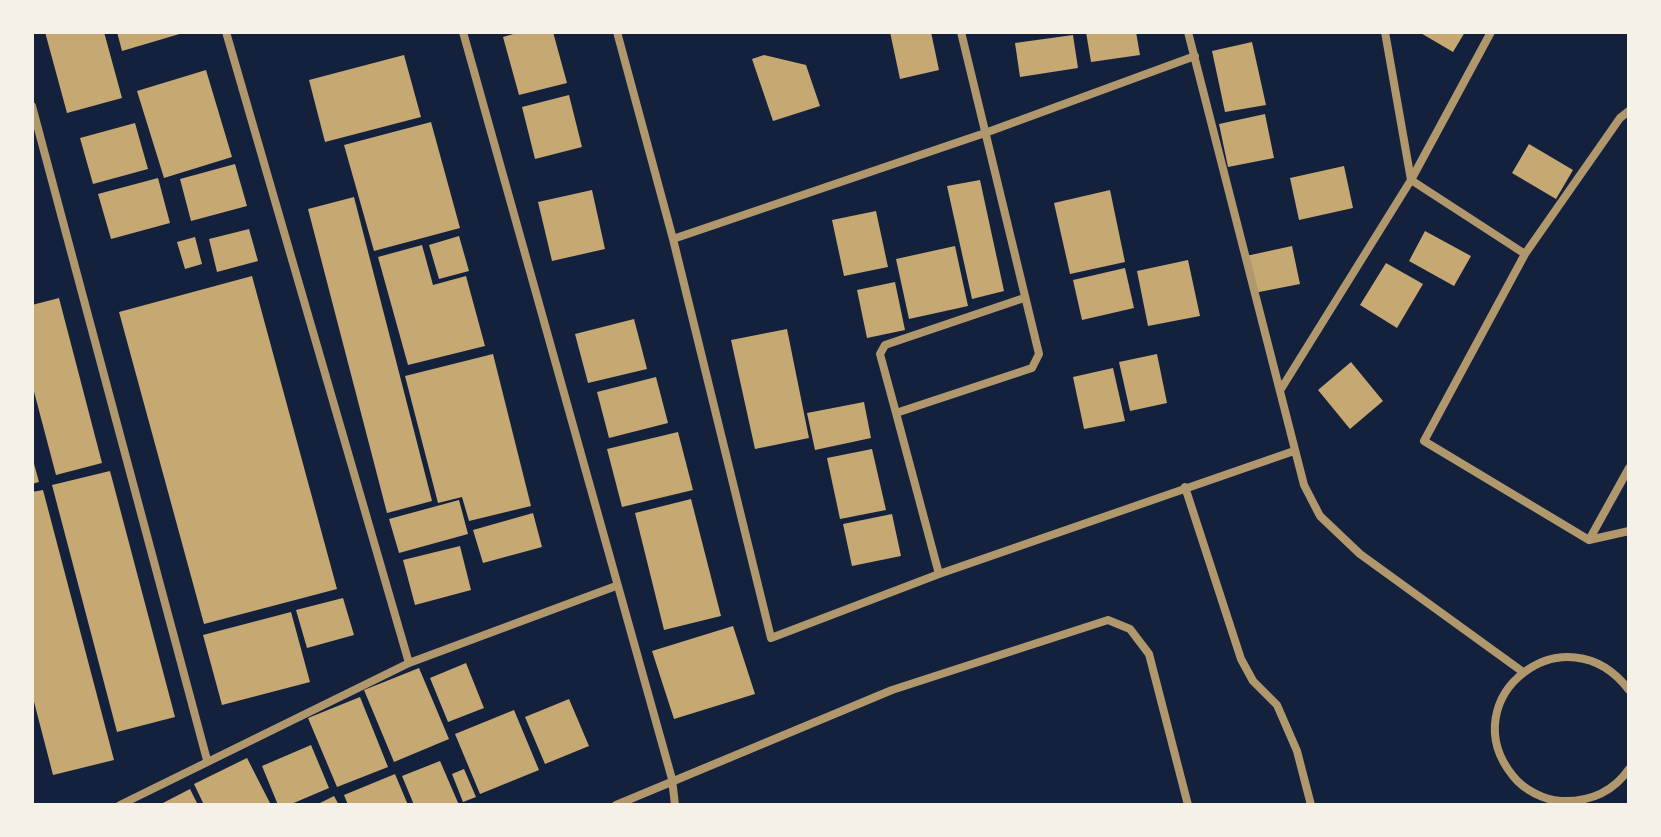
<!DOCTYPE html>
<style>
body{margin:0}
#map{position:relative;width:1661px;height:837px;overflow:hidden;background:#14213d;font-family:Karla,sans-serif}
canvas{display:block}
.frame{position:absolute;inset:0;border:34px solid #f6f1e7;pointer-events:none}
</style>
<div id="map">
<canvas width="1661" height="837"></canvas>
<div class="frame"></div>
</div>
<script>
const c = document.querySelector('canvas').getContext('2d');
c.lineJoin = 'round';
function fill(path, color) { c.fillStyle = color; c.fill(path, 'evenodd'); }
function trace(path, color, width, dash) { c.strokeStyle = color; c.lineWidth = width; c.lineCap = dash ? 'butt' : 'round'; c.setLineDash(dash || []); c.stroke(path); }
const building = new Path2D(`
 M45,32h59l18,66 -55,15z
 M117,32h66v1l-61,18z
 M520,32h33l14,51 -48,12 -16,-58z
 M890,32h41l8,38 -39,9z
 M1086,32h50l4,23 -49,7z
 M1419,32h46l-12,20z
 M1073,35l5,33 -58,9 -5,-34z
 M1252,42l14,63 -41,7 -13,-61z
 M404,55l17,62 -96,25 -16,-62z
 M764,55l42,10 14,41 -47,15 -21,-62z
 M206,70l26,87 -68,21 -27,-87z
 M569,95l13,52 -47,12 -13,-52z
 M1265,114l9,44 -46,9 -9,-43z
 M431,122l29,106 -86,23 -30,-106z
 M135,123l13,46 -55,15 -13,-46z
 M1529,144l44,26 -17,29 -44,-26z
 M235,164l12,42 -56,15 -11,-42z
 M1344,166l9,42 -54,12 -9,-42z
 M158,178l12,45 -59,16 -13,-45z
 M980,180l24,111 -32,8 -25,-113z
 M592,190l13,59 -53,12 -14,-59z
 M1110,190l15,72 -55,12 -16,-71z
 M354,197l78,304 -45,12 -79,-304z
 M876,211l12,56 -44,9 -12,-56z
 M249,229l9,32 -41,11 -8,-33z
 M1425,231l46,25 -17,30 -45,-25z
 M459,236l10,35 -30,8 -10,-34z
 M195,237l7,27 -17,5 -8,-27z
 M422,245l11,40 33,-9 19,70 -77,19 -30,-108z
 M955,246l13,60 -59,13 -13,-60z
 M1292,246l8,38 -46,9 -8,-37z
 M1188,260l12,56 -52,10 -11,-55z
 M1386,263l37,21 -26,44 -37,-23z
 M1125,268l9,40 -52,12 -9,-40z
 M252,276l85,313 -133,35 -85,-312z
 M895,282l10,48 -38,8 -10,-48z
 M59,298l43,165 -46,12 -24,-91v-79z
 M634,319l13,50 -59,14 -13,-49z
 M787,329l22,109 -54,11 -24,-109z
 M493,354l38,152 -62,15 -7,-24 -24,6 -33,-127z
 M1157,354l10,49 -37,8 -11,-49z
 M1351,362l32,39 -33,28 -32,-39z
 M1113,368l12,53 -41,8 -11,-52z
 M656,377l12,46 -59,15 -12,-46z
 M864,402l7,36 -56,12 -8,-37z
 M678,432l15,58 -71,17 -15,-58z
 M872,449l14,61 -46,9 -13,-61z
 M33,460l6,22 -7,2v-23z
 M110,471l65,246 -58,15 -65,-247z
 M43,490l71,270 -61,15 -21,-81v-202z
 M691,499l30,117 -57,14 -29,-117z
 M459,500l9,34 -69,19 -10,-34z
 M533,513l9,34 -59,16 -10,-33z
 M892,514l9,42 -49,10 -9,-42z
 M460,546l11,44 -56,15 -12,-45z
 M343,598l11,37 -47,13 -11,-38z
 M291,612l19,70 -88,23 -19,-70z
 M733,626l22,68 -81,25 -22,-68z
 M466,663l18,45 -36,14 -18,-44z
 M419,668l30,71 -55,23 -30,-72z
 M360,697l28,70 -51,20 -29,-69z
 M569,699l20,47 -44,18 -20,-47z
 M514,710l25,60 -59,24 -25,-60z
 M311,745l18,43 -40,17h-11l-16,-39z
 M247,758l24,47h-67l-10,-21z
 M440,761l19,44h-45l-12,-29z
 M464,769l12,28 -13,5 -11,-28z
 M395,774l13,31h-60l-4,-10z
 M190,789l8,16h-39z
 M334,796l5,9h-23z`);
const minor = new Path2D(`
 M226,32l183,631
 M463,32l209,747 3,26
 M617,32l56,207 98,399 168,-64 355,-123
 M1188,32l116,453 16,31 40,38 163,118
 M1385,32l26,148 114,74
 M32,106l175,654
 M1629,111l-9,7 -95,136 -101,187 165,99 40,-9
 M673,239l312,-106 210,-77
 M1281,389l130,-209 80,-148
 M896,413l-16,-59 5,-9 139,-47
 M1185,487l56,172 12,22 24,24 20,46 14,54
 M1589,540l40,-72
 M939,574l-43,-161 136,-45 7,-14 -78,-322
 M1629,690c-63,-83 -179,8 -116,86 11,14 31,24 48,25 28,1 52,-9 68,-32
 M120,805l289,-142 207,-77
 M616,805l276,-115 216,-70 22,9 19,25 39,151`);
fill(building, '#c6a872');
trace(minor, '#b1986c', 8);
</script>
